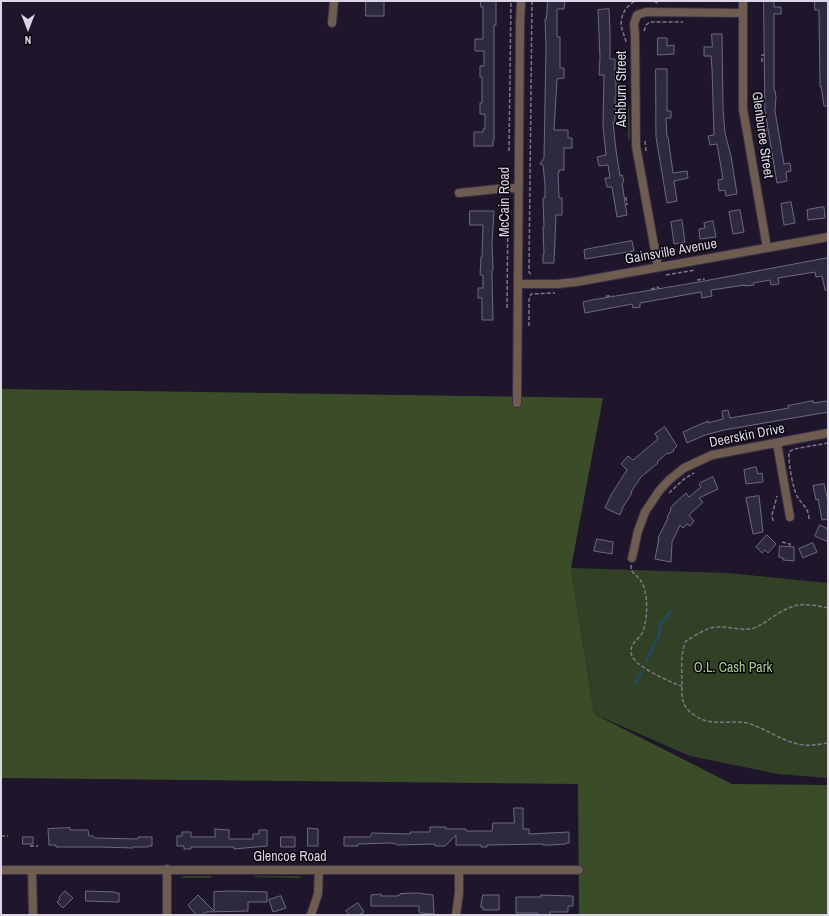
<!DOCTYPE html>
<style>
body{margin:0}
#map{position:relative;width:829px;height:916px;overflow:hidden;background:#1f162b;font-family:"Archivo Narrow",sans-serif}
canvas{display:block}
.frame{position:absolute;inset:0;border:2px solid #dcd7e6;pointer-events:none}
.north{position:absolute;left:8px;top:8px;width:40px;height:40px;-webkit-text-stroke:3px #07040c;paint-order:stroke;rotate:180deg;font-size:11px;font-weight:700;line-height:16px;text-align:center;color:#dcd7e6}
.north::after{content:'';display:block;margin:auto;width:14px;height:18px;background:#dcd7e6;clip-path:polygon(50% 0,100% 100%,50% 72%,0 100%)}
</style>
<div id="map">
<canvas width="829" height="916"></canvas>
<div class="frame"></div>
<div class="north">N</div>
</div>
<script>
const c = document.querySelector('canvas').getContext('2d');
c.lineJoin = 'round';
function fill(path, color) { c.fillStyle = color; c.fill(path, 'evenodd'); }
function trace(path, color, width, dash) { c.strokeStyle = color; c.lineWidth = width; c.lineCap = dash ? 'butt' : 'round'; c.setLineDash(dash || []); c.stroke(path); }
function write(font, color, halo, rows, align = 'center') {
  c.font = font + ' "Archivo Narrow",sans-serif'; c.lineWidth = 3; c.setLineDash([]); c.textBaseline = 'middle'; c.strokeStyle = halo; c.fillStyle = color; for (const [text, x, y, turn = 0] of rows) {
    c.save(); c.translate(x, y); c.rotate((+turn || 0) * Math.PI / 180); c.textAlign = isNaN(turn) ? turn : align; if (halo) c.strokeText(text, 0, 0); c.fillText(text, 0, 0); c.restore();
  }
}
const green = new Path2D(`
 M628,106h1l1,33 -2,1z
 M571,568l157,5 100,10v195l-50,-4 -88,-18 -96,-42z
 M185,876h26v2h-31z
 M254,876h44l4,2 -48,-1z`);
const forest = new Path2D(`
 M1,389l602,9 -32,170 23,146 138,70 96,1v130h-249l-1,-131 -577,-6z`);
const stream = new Path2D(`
 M646,661l13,-26 2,-13 5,-3 4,-8
 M635,684l6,-12`);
const building = new Path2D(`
 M366,1h18v15h-18z
 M481,1h15v24h-2v115h-1v6h-19v-14h9v-3h2v-15h-5v-11h2v-26h-2v-11h4v-15h-9v-12h8v-32h-2z
 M548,1h17l-1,8h-7v28h3v31h4v10l-7,1 -3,51h14v8h4v10h-8v22h-5v3h-1l1,25h3v17h-6l-2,48h-11v-9h1l-1,-27h1l-1,-29h2v-14l-2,-19 -3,-1 4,-6 2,-111 -1,-28h1z
 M764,1h10v6h7v7h-7v76h1l1,7 -1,14 9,53 6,-1 1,8 -5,1 1,9 -10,2 -12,-72z
 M815,1h13v105h-4l-3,-20 -1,1 -1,-77h-4z
 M609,9l1,23v27h5v23h1v15h-1v25h-2l3,28 4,26 2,-1 2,7 -2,1 5,32 -10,2 -5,-30h-5l-2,-9h5l-2,-13 -9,1 -2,-9 9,-2 -3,-29 1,-51h-5l1,-17 -2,-48z
 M712,34h10l1,76 2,23 6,23 6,38 -11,2 -1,-6 -6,1 -1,-11 5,-1 -6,-35 -7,1 -2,-9 6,-1 -2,-66 -1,-13h-7v-9h8z
 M658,38h9v8l7,-1v9l-16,1z
 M656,69h11v42h4v7h-5l1,19h1l5,36 14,-2 1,7 -14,3 3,20 -10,2 -11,-66z
 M791,202l4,21 -11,2 -3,-21z
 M824,207l1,11 -17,2 -1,-10z
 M740,210l4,22 -11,2 -4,-22z
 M470,211h24l-2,32 1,27h-1v5l1,45h-11v-22h-4v-10h5v-13h-3l1,-18h1l1,-32h-13z
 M682,220l3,22 -11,2 -3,-22z
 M713,221l3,16 -16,2 -1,-10 6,-1 -1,-5z
 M632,241l2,10 -49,8 -1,-9z
 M828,258v32h-3l-3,-14 -6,1 -1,-5 -37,6 1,6 -8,1 -1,-5 -17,3 1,2 -9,1v-1l-34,5 1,6 -10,2 -1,-6 -61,11v4l-7,1 -1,-4 -47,9 -2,-11 9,-2 107,-18z
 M813,401v2l15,-2v11l-104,18 -19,5 -18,8 -4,-11 25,-11v2l15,-4 -1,-8 6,-1 2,8 59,-10 -1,-2z
 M665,427l12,19 -4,4 1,1 -6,3 -1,-1 -10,9 1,1 -17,14 -10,15 1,1 -9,14 -3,8 -15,-7 6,-13 16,-25 -6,-6 7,-8 5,4 25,-21 -3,-5z
 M756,467l2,7 4,-1 1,9 -17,2 -2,-14z
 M713,477l5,12 -19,9 4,4 -14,13 5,6 -4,5 -3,-2 -4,4 -3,-3 -8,17 -1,20 -16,-3 4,-21h-1l10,-20 -1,-1 4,-7 -1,-1 4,-5 12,-11 3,4 12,-10 -2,-3 1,-1z
 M824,484l4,17v18l-6,1 -4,-21 -2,1 -3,-14z
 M759,496l4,36 -10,2 -7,-36z
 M820,525l8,4v13l-13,-6z
 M767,535l9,9 -8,9 -3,-3 -3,3 -6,-6z
 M597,539l16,3 -1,12 -18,-3z
 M813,543l4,9 -14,6 -4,-9z
 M780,546l14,1v14l-11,-1v-2l-4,-1z
 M514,808h9v21h6v5l40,-2v11h-3v1l-16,1h-7v-1l-56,1v2h-6v-2h-25v-10l-11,11h-10v-2l-38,1v-1l-8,-1 -31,1v2h-14v-9h26l2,-4 38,1v-2h20v-5h16v2h20v2h26l1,-8h21z
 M70,828v2h18l1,6h4l2,2 43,1v-2h14v9h-4v1h-15v1l-33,-1h-44v-2h-7l-1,-16z
 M308,828l10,1v17h-10z
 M215,829l14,1v9h24v-5h6v-4h8v16l-33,3v-2h-43v2h-7v-3h-7v-10h5v-4h9v5h24z
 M23,837h10v7h-10z
 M281,837h14v10h-14z
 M65,891l8,7 -10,10 -6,-6 3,-3 -1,-1z
 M86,891l29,1 1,1h3v9l-33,-1z
 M233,891l34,1v10h-19v9l-42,1 -4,3h-6l-8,-10 10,-10 16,16v-19z
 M418,893l15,2 1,19 -13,-1 -2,-1v-6h-48v-11l10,-1v2h16l3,-1v-1z
 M483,895h16v15h-16v-3h-2z
 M541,895l31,1h1v10h-5v6h-18v3h-12v-2h-22v-16h25z
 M281,896l5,12 -13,4 -4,-12z
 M358,903l6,9 -5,3h-10l-3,-4z`);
const path = new Path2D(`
 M532,1l-3,271 3,4
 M654,1l5,3
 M644,31l2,-6 4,-3h33
 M626,42c-1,-5 -3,-9 -4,-13 -3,-12 3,-22 13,-28
 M762,62v-7h2
 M766,128l1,7
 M645,141l1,10
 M509,151l2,-150
 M771,159l-1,-6 1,-1
 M626,197l1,8
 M504,198l4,3 -1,109
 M666,275l29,-5
 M697,280l7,-1v1
 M651,289l7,-2 1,2
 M606,296h7
 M529,326v-26l2,-6 24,-1
 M669,493l15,-14 10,-6
 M809,519c0,-11 -7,-14 -12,-23 -4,-8 -9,-34 -8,-44l5,-3 34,-6
 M773,521l-1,-6 5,-19
 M782,542l8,2v2
 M631,565v5c3,4 7,7 10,11 8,11 7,43 0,54 -4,5 -10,9 -10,16 0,3 1,6 3,8 6,9 37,24 48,27
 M828,608c-27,-6 -35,-5 -58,11 -6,4 -12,8 -19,10 -10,1 -21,-2 -31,-2 -12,-1 -24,8 -34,14 -6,13 -4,29 -4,42 0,15 -1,23 12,32 20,14 39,2 59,10 17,6 32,18 51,20 8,1 16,-1 24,-2
 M1,836h7
 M30,846h8`);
const minor = new Path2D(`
 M743,1v108l24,139
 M332,23l2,-22
 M459,193l38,-4 21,-1
 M658,267l-22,-121 -1,-111 -1,-11 3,-9 9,-3 96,1
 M518,284h39l19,-2 252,-45
 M517,403l3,-379 1,-23
 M777,443l13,74
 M632,558l6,-27 7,-19 14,-21 10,-11 15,-12 28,-13 116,-22
 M167,869v46
 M1,870h578
 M32,870l1,45
 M311,915l7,-21 1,-24
 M456,915l3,-22v-23`);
const streetNames = [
 ["Ashburn Street",622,89,-90],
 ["Glenburee Street",762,135,82],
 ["McCain Road",505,202,-90],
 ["Gainsville Avenue",671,252,-10],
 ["Deerskin Drive",747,436,-11],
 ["Glencoe Road",290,857]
];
const parkNames = [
 ["O.L. Cash Park",733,668]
];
fill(green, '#324125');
fill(forest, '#3a4d28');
trace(stream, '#214c65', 2.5);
fill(building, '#2d2941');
trace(building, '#6d6984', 1);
trace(minor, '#393145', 10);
trace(path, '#7d7688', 1.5, [4, 2]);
trace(minor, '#6e5c51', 8);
write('14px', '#dcd7e6', '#07040c', streetNames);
write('14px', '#aacc8c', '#07040c', parkNames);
</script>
